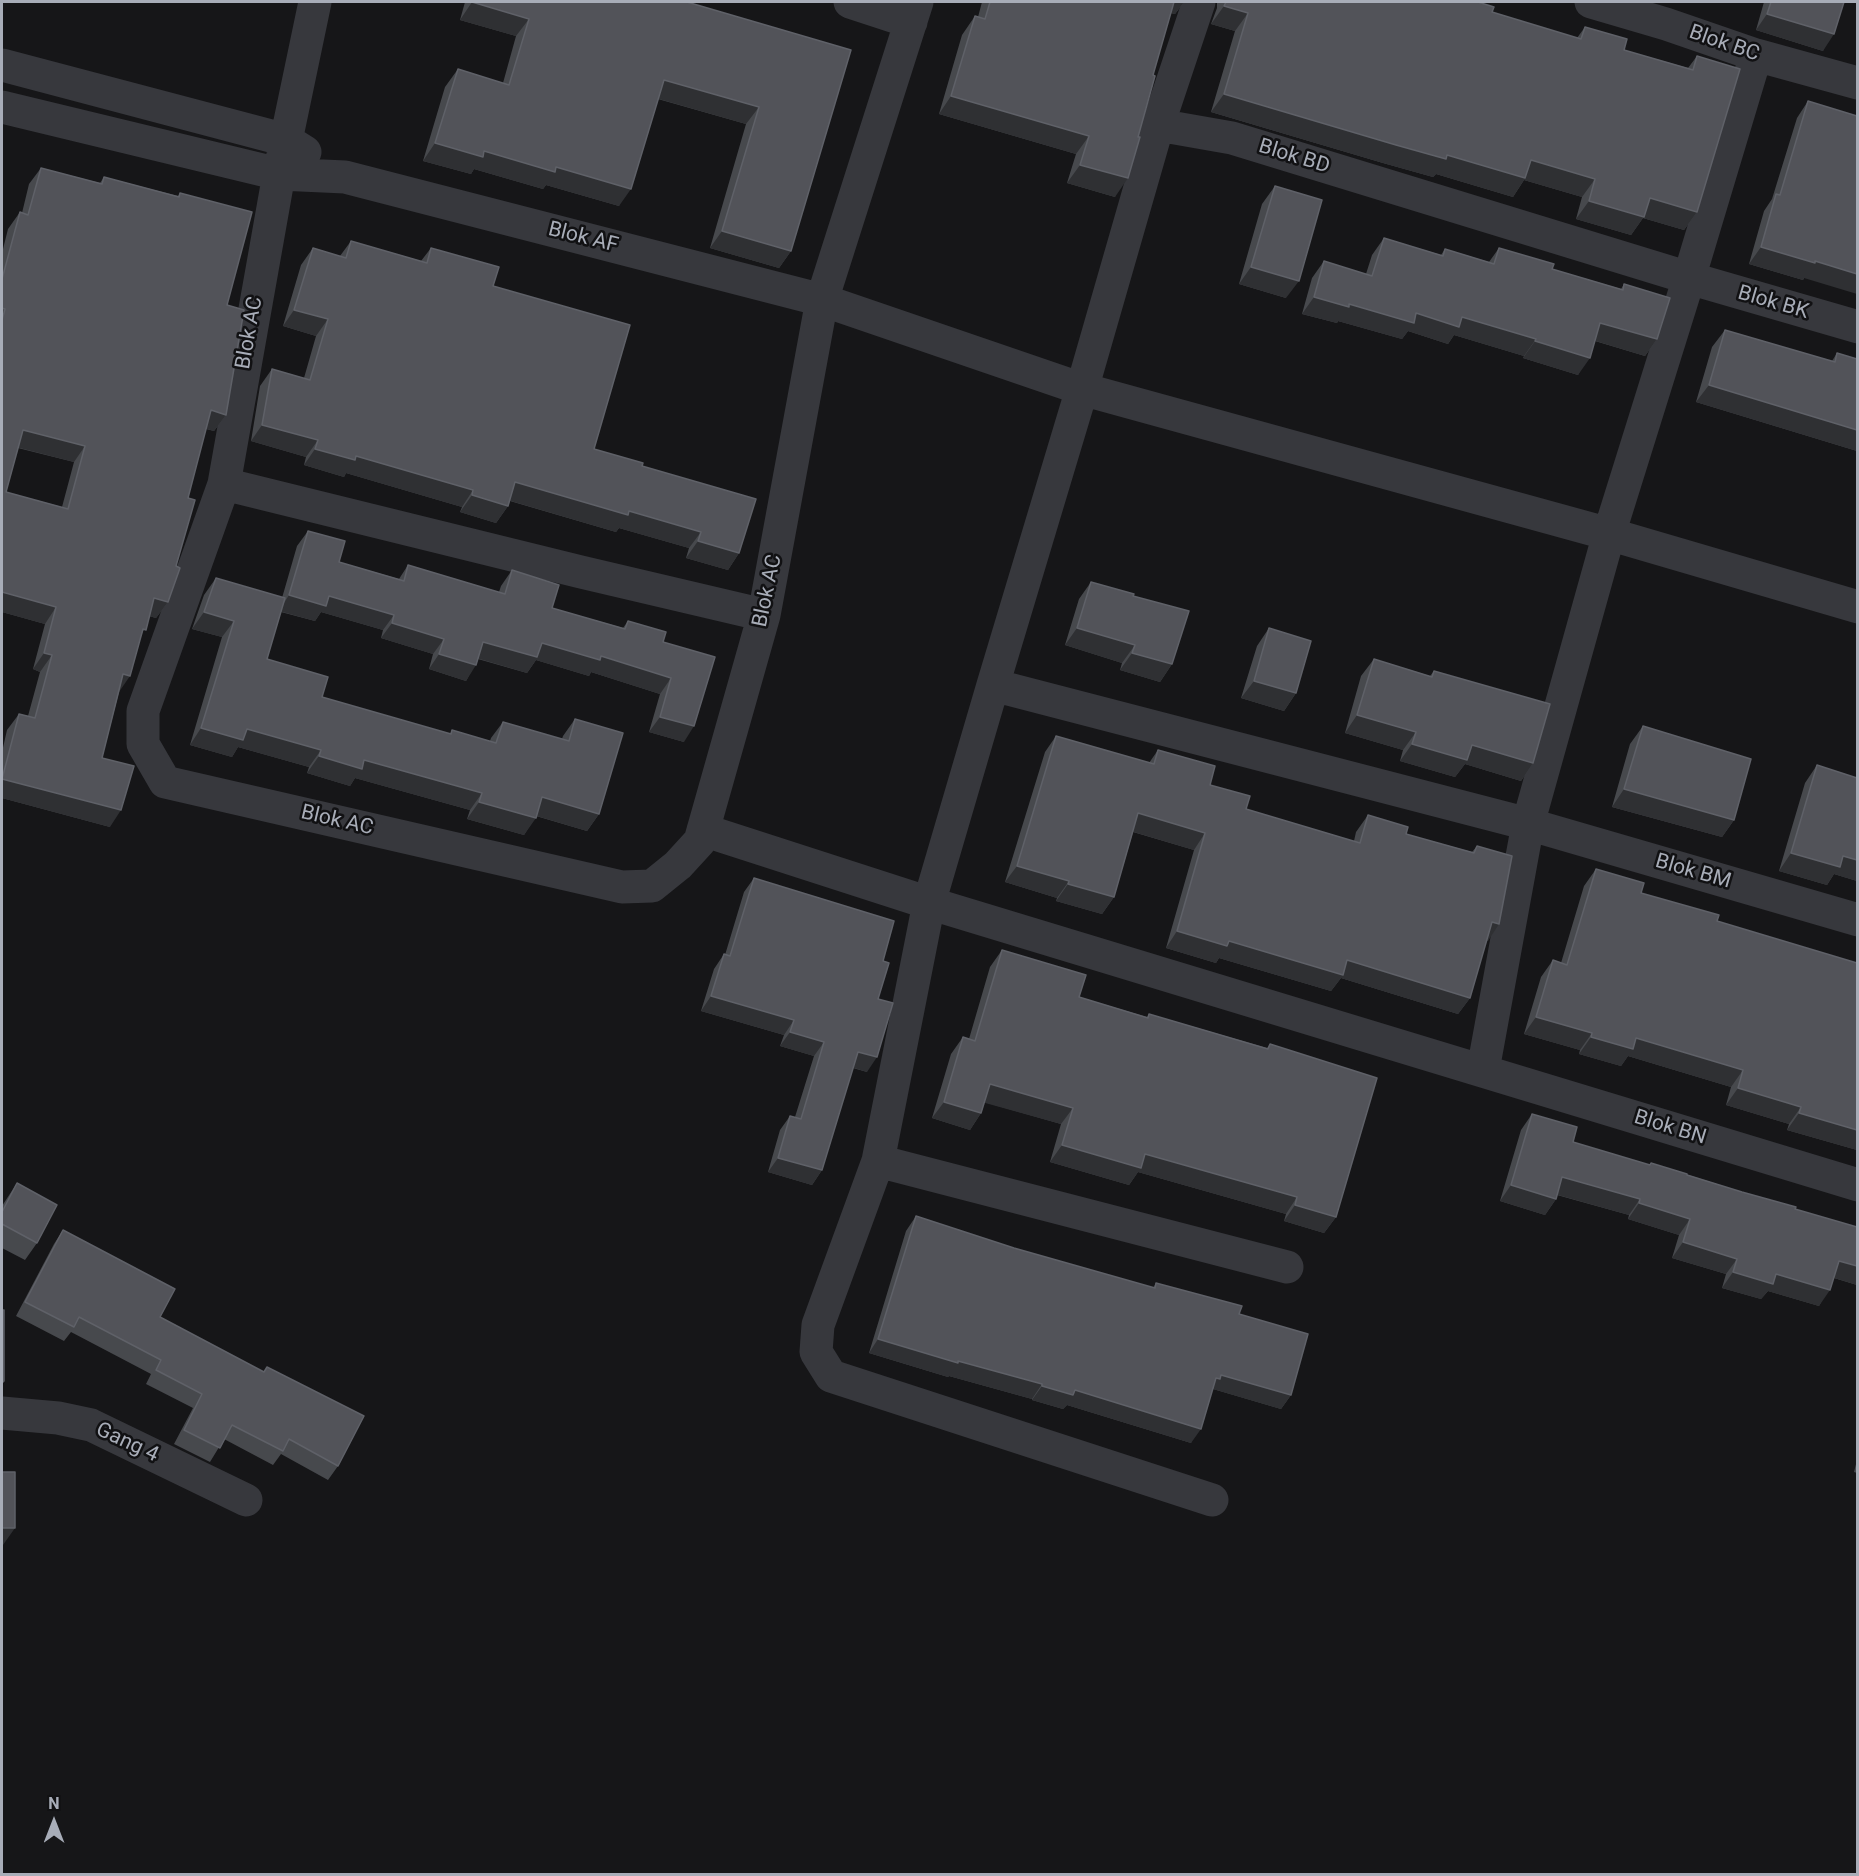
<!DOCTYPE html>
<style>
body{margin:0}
#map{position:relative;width:1859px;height:1876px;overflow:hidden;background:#161618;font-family:Roboto,sans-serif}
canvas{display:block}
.frame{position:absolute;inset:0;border:3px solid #a8adb8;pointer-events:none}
.north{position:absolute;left:24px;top:1792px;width:60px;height:60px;-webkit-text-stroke:4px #111113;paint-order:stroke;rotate:0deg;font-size:16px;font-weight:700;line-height:24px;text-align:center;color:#a8adb8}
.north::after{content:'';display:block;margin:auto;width:21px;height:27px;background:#a8adb8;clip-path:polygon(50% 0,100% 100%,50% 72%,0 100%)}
</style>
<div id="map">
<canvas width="1859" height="1876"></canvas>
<div class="frame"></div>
<div class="north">N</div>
</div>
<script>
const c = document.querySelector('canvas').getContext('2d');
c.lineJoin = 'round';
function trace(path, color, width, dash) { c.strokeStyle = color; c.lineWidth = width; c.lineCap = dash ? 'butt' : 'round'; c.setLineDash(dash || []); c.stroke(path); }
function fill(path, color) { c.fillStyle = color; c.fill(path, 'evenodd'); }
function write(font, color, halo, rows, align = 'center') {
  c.font = font + ' Roboto,sans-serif'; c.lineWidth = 5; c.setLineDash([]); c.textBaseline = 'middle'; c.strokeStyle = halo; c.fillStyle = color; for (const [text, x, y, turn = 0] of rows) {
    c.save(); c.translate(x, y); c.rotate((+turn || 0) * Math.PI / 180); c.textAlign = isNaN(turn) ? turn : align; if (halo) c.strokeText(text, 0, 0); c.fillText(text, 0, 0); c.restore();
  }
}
const street = new Path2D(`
 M315,2l-36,172 -55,310 -81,227v33l22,38 457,105 30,-1 26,-21 22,-24 64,-226 58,-315 95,-298
 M850,2l61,20
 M1591,2l75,22 90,31 102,28
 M2,65l284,75 19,12
 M2,107l277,67 66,3 477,123 260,89 527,145 249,73
 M1158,125l41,-123
 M224,484l357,88 183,43
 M993,685l535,139 330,96
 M703,830l226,73 929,282
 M1483,1070l45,-246 81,-290 80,-256 67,-223
 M878,1161l409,106
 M2,1413l56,5 33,7 155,75
 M1212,1500l-381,-124 -15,-24 2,-27 60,-164 51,-258 64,-218 89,-296 76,-264 74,13 457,140 169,49`);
const wall = new Path2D(`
 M465,2h222l164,48 -60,201 -12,17 -69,-20 36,-124 -88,-25 -39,107 -73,-21 -3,4 -69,-20 -3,5 -48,-13 22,-74 13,-18 45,14 13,-47 -56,-16z
 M982,2h202l-9,12 -4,-1 -56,184 -48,-14 9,-29 -137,-40 23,-79 13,-19 3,1z
 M1217,2h261l14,10 85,26 8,-11 39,23 64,18 9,-12v156l-13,18 -41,-12 -12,17 -55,-16 6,-22 -58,-17 -11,17 -77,-23 -3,3 -50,-14 -172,-51 24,-81 -24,-7 6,-16z
 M1764,2h80l-21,49 -67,-21z
 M1808,101l-4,177 -1,2 -54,-16 15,-53 8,-12 25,-81z
 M41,168l59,15 4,-6 74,19 2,-3 47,112 -1,110 -12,16 -8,-2 -18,69 -12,68 -8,36 -12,16 -7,-2 -30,76 -17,66 8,69 -108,-29v-46l5,-22 12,-16 9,2 12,-44 -7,-3 12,-45 -43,-12v-359l6,-24 12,-17 2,1 7,-29zM18,448l56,14 -12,45 -56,-15z
 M1275,186l11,112 -47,-14 23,-80z
 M1384,238l57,17 4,-6 44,13 10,-14 53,21 69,20 3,-5 33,55 -12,17 -50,-15 -17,34 -55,-17 1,-2 -70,-21 -6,9 -40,-13 -6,8 -64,-18 -1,2 -35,-9 10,-36 12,-17 42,13 6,-19z
 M351,241l70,20 10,-13 62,38 101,163 48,17 97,87 -11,17 -42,-12 3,-10 -70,-20 -3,4 -106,-31 -2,5 -12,17 -36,-11 2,-5 -116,-34 -2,4 -40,-12 2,-8 -55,-16 9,-55 12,-17 32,9 12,-42 -33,-10 18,-61 12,-17 27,8z
 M1725,330l107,31 5,-8 20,6v92l-161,-49 16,-55z
 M308,531l31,31 60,17 9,-14 91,27 2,-6 11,-16 40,38 71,20 5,-7 35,21 21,100 -35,-10 11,-38 -69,-22 -2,4 -53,-16 -9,13 -49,-14 -12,22 -37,-12 4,-15 -52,-16 2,-8 -62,-18 -6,9 -34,-9 -14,47 55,38 128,37 2,-4 38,11 1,-3 12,-16 59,17 1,-3 12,-17 24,95 -12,17 -51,-15 -12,19 -57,-16 3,-9 -115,-32 -5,8 -43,-13 2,-6 -71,-20 -6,10 -42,-12 32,-108 -30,-8 12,-34 12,-17 66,20 15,-52z
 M1091,582l42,14 39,68 -12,18 -40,-12 2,-7 -57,-18 14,-46z
 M1269,628l27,65 -12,18 -43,-13 16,-52z
 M1374,659l56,17 4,-5 99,92 -12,18 -56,-17 -10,13 -55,-16 3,-11 -58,-17 16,-57z
 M1643,726l91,94 -12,17 -110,-30 18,-63z
 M1056,736l93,27 9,-13 88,59 108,32 2,-9 12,-17 38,19 66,18 5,-6 11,95 -2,-1 -16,58 -12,16 -117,-36 -10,13 -112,-33 -3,5 -50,-15 28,-98 -61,-18 -19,65 -12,17 -46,-13 1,-3 -52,-16 40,-130z
 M1817,765l40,13v103l-23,-7 -7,11 -48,-14 26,-88z
 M1596,869l45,24 76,28 140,229 -70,-20 2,-6 -63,-19 5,-18 -103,-31 -7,10 -42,-12 1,-4 -56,-16 17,-57 12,-17 8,3 23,-77z
 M754,878l129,83 -16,111 -14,-4 -31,102 -10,15 -44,-13 12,-42 10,-14 5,1 19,-61 -34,-10 4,-11 -83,-24 13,-42 10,-15 1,1 19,-63z
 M1002,950l77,47 68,20 2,-3 118,34 3,-4 66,173 -12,16 -40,-12 2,-7 -148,-42 -9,13 -79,-23 11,-38 -77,-22 -3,11 -11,17 -38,-12 19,-64 12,-17 6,2 21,-72z
 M1532,1114l41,28 77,23 1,-2 144,46 62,76 -23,-7 -15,28 -51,-15 -7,8 -39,-11 4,-14 -54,-16 7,-23 -51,-16 1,-4 -72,-20 -1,4 -11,16 -45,-14 21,-71z
 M17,1183l20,60 -12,17 -23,-12v-42z
 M916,1216l98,32 139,40 3,-5 83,31 52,81 -10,14 -68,-20 -22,54 -124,-38 -4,4 -31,-9v-1l-83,-23 -1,1 -79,-24 37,-122z
 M63,1230l97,87 103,55 4,-5 71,99 -10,14 -47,-26 -8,11 -49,-26 -14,23 -36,-18 19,-36 -47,-24 5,-10 -80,-42 -7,9 -48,-25 38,-72z
 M1857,1460v13l-3,-1z`);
const shadedWall = new Path2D(`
 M472,2l57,17 -13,17 -56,-16z
 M1171,2h13l-9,12 -11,-2z
 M1224,6l24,7 -13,18 -24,-7z
 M1767,14l67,20 -11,17 -67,-21z
 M664,80l95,27 -13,17 -94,-27z
 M1224,94l223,61 84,5 64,19 -13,18 -58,-17 -11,17 -77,-23 -3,3 -50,-14 -172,-51z
 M951,96l138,40 -13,18 -137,-40z
 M435,143l49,8 72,16 75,22 -12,17 -73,-21 -3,4 -69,-20 -3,5 -48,-13z
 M1080,165l48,13 -13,19 -48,-14z
 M1650,198l47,14 -13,18 -41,-12 -12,17 -55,-16 13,-18z
 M722,231l69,20 -12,17 -69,-20z
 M1761,247l54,14 42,13v20l-53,-16 -1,2 -54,-16z
 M1251,267l48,14 -13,17 -47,-14z
 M1314,297l35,7 67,9 46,4 74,22 -12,17 -70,-21 -6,9 -40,-13 -6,8 -64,-18 -1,2 -35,-9z
 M294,310l34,9 -12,17 -33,-10z
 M1600,323l57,16 -12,17 -56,-17z
 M1535,341l55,17 -12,17 -55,-17z
 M1709,385l148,45v21l-161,-49z
 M211,410l15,5 -12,16 -14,-4z
 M262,425l56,15 -12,17 -55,-16z
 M23,430l62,16 -11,16 -62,-16z
 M315,449l41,7 117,34 -11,17 -116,-34 -2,4 -40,-12z
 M515,482l114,29 72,21 -12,16 -70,-20 -3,4 -112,-33z
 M472,495l36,11 -12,17 -36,-11z
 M698,541l41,12 -11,17 -42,-12z
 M2,592l54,15 -11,17 -43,-12z
 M289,595l40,1 65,19 -11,15 -62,-18 -6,9 -36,-10z
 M154,598l14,4 -12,16 -14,-4z
 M204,612l30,9 -12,16 -30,-8z
 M392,623l52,16 -11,15 -52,-16z
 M1077,628l58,17 -13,18 -57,-18z
 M483,642l59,1 59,13 70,22 -11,16 -69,-22 -2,4 -53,-16 -9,13 -54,-16z
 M44,653l8,2 -12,17 -7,-3z
 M1132,653l40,11 -12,18 -40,-12z
 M439,654l37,11 -10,16 -37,-12z
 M123,674l7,2 -11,16z
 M1254,681l42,12 -12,18 -43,-13z
 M1357,715l59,17 -13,18 -58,-17z
 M660,717l34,9 -10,16 -35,-10z
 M201,728l46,1 74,21 -12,17 -71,-20 -6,10 -42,-12z
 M1412,744l60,1 61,18 -12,18 -56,-17 -10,13 -55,-16z
 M319,756l45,4 118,33 -12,17 -115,-32 -5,8 -43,-13z
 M2,779l119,31 -11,17 -108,-29z
 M1624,789l110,31 -12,17 -110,-30z
 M542,797l57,17 -12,17 -57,-17z
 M479,802l57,16 -12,17 -57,-16z
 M1138,813l67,20 -11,17 -67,-20z
 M1791,853l52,3 14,4v21l-23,-7 -7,11 -48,-14z
 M1017,866l52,15 -12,17 -52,-16z
 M1068,884l46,13 -12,17 -46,-13z
 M1492,922l7,2 -11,17 -8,-2z
 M1177,931l52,10 118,19 123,38 -12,16 -117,-36 -10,13 -112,-33 -3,5 -50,-15z
 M711,996l83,24 -10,15 -83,-24z
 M1536,1017l56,16 -12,17 -56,-16z
 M790,1032l34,10 -10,14 -34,-10z
 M1591,1037l45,1 107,32 -12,17 -103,-31 -7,10 -42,-12z
 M858,1052l19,5 -10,15 -19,-6z
 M990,1084l83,24 -12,16 -83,-23z
 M1738,1088l63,19 -12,17 -63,-19z
 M944,1102l37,11 -11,17 -38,-12z
 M1799,1113l58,17v20l-70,-20z
 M1062,1145l83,9 152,43 -11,17 -148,-42 -9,13 -79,-23z
 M778,1158l44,12 -10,15 -44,-13z
 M1562,1177l78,22 -11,16 -78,-22z
 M1511,1185l45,14 -11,16 -45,-14z
 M1639,1203l51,16 -11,16 -51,-16z
 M1295,1205l41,12 -12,16 -40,-12z
 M1683,1242l54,17 -11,15 -54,-16z
 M1839,1261l18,5v19l-29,-9z
 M1733,1272l43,2 54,16 -11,16 -51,-15 -7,8 -39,-11z
 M878,1339l164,45 -10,15 -83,-23 -1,1 -79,-24z
 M1221,1375l70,20 -10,14 -68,-20 3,-11z
 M1042,1386l33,4 126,39 -10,14 -124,-38 -4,4 -31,-9z
 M2,1528h13l-12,17h-1z`);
const building = new Path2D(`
 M472,2h215l164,48 -60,201 -69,-20 37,-124 -95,-27 -33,109 -75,-22 -1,5 -71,-21 -1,6 -48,-14 23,-74 51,16 20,-66z
 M990,2h184l-21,73 2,1 -17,61h2l-12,41 -48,-13 9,-29 -138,-40 24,-80 10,3z
 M1226,2h252l16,5 -2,5 89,27 4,-12 42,12 -3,11 69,20 4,-14 43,13 -43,143 -47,-14 -6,19 -55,-16 6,-22 -64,-19 -6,18 -78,-23 -1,4 -50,-14 -172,-51 24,-81 -24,-7z
 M1771,2h73l-10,32 -67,-20z
 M1808,101l49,15v158l-42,-13v2l-54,-16 15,-53 4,1z
 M41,168l61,16 2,-7 75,20 1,-4 72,19 -25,93 17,5 -18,105 -15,-5 -23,88 7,2 -19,66 4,2 -12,34 -14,-4 -8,32 -3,-1 -13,47 -7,-2 -21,84 32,8 -13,44 -119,-31 17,-65 16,4 17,-63 -8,-2 12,-46 -54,-15v-272l3,-11 -3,-1v-29l18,-67 8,3zM23,430l62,16 -17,63 -62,-17z
 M1275,186l47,14 -23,81 -48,-14z
 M1384,238l59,18 2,-7 49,15 5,-16 55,16 -2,5 71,21 1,-6 46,14 -13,41 -57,-16 -10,35 -55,-17 1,-2 -74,-22 -3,10 -43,-14 -2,10 -65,-19v3l-35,-10 10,-36 48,15z
 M351,241l76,22 4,-15 68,19 -6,19 137,39 -36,124 49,14 -1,3 114,33 -17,54 -41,-12 3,-9 -72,-21 -1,4 -113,-33 -7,24 -36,-11 1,-5 -117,-34 -1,4 -40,-11 3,-9 -56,-15 10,-56 38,11 18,-61 -34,-9 19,-62 33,10z
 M1725,330l110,32 2,-9 20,6v71l-148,-45z
 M308,531l37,10 -6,21 65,19 4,-16 97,29 7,-24 47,15 -7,23 73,21 3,-8 38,11 -3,10 52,15 -21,69 -34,-9 11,-39 -70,-22 -1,4 -58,-17 -5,14 -54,-15 -7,23 -37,-11 5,-15 -52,-16 2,-8 -65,-19 -3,10 -37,-11z
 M216,578l69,20 -18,61 61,18 -6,20 129,37 1,-4 44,13 7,-21 66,19 6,-22 48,14 -24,81 -57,-17 -6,21 -57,-16 3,-9 -118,-33 -2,9 -43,-13 2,-6 -74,-21 -4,11 -42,-12 33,-107 -30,-9z
 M1091,582l43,12 -1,2 56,15 -17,53 -40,-11 3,-8 -58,-17z
 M1269,628l42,13 -15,52 -42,-12z
 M1374,659l58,18 2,-6 116,33 -17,59 -61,-18 -5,15 -55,-16 4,-12 -59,-17z
 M1643,726l108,33 -17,61 -110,-31z
 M1056,736l98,28 4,-14 57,16 -5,19 40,11 -4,13 114,34 8,-28 40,12 -2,7 68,19 3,-7 35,10 -13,68 -7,-2 -22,76 -123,-38 -4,15 -114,-34 -2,5 -50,-15 28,-98 -67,-20 -24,84 -46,-13 1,-3 -52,-15z
 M1817,765l40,13v82l-14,-4 -3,11 -49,-14z
 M1596,869l48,14 -3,10 78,22 -2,6 140,42v167l-58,-17 2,-6 -63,-19 5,-18 -107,-32 -3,11 -42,-12 1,-4 -56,-16 17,-57 14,5z
 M754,878l140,43 -11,40 6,2 -11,36 15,4 -16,54 -19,-5 -36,118 -44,-12 12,-42 11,3 23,-77 -34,-10 4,-12 -83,-24 13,-42 6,2z
 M1002,950l84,25 -7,22 69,21 1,-4 119,35 2,-5 107,34 -41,139 -41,-12 2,-8 -152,-43 -4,14 -79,-23 11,-37 -83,-24 -9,29 -37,-11 19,-65 12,4z
 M1532,1114l45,13 -4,15 77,23 1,-2 36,11v1l55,17 54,15 -1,2 62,18v39l-18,-5 -9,29 -54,-16 -3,10 -40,-12 4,-13 -54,-17 7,-23 -51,-16 1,-4 -78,-22 -6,22 -45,-14z
 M17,1183l40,22 -20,38 -35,-19v-12z
 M916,1216l98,32 141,40 1,-5 86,23 -3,8 69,20 -17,61 -70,-20 -1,4 -4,-1 -15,51 -126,-39 -2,5 -31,-9v-2l-84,-23v2l-80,-24z
 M63,1230l112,59 -15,28 104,55 3,-5 97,49 -26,50 -49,-27 -6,12 -51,-26 -12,23 -36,-18 18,-36 -46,-24 5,-10 -82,-43 -5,10 -49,-25z
 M2,1310h2v71l-2,2z
 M2,1472h13v56h-13z`);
const streetNames = [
 ["Blok BC",1724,44,19],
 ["Blok BD",1294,157,17],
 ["Blok AF",583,238,14],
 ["Blok BK",1773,303,16],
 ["Blok AC",250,333,-80],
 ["Blok AC",768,591,-78],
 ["Blok AC",337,821,13],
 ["Blok BM",1693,872,16],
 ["Blok BN",1670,1128,17],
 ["Gang 4",127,1443,25]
];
trace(street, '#37383d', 33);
fill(wall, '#47494d');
fill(shadedWall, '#2f3033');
fill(building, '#525359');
trace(building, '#5f6168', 1.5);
write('21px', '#a8adb8', '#111113', streetNames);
</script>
